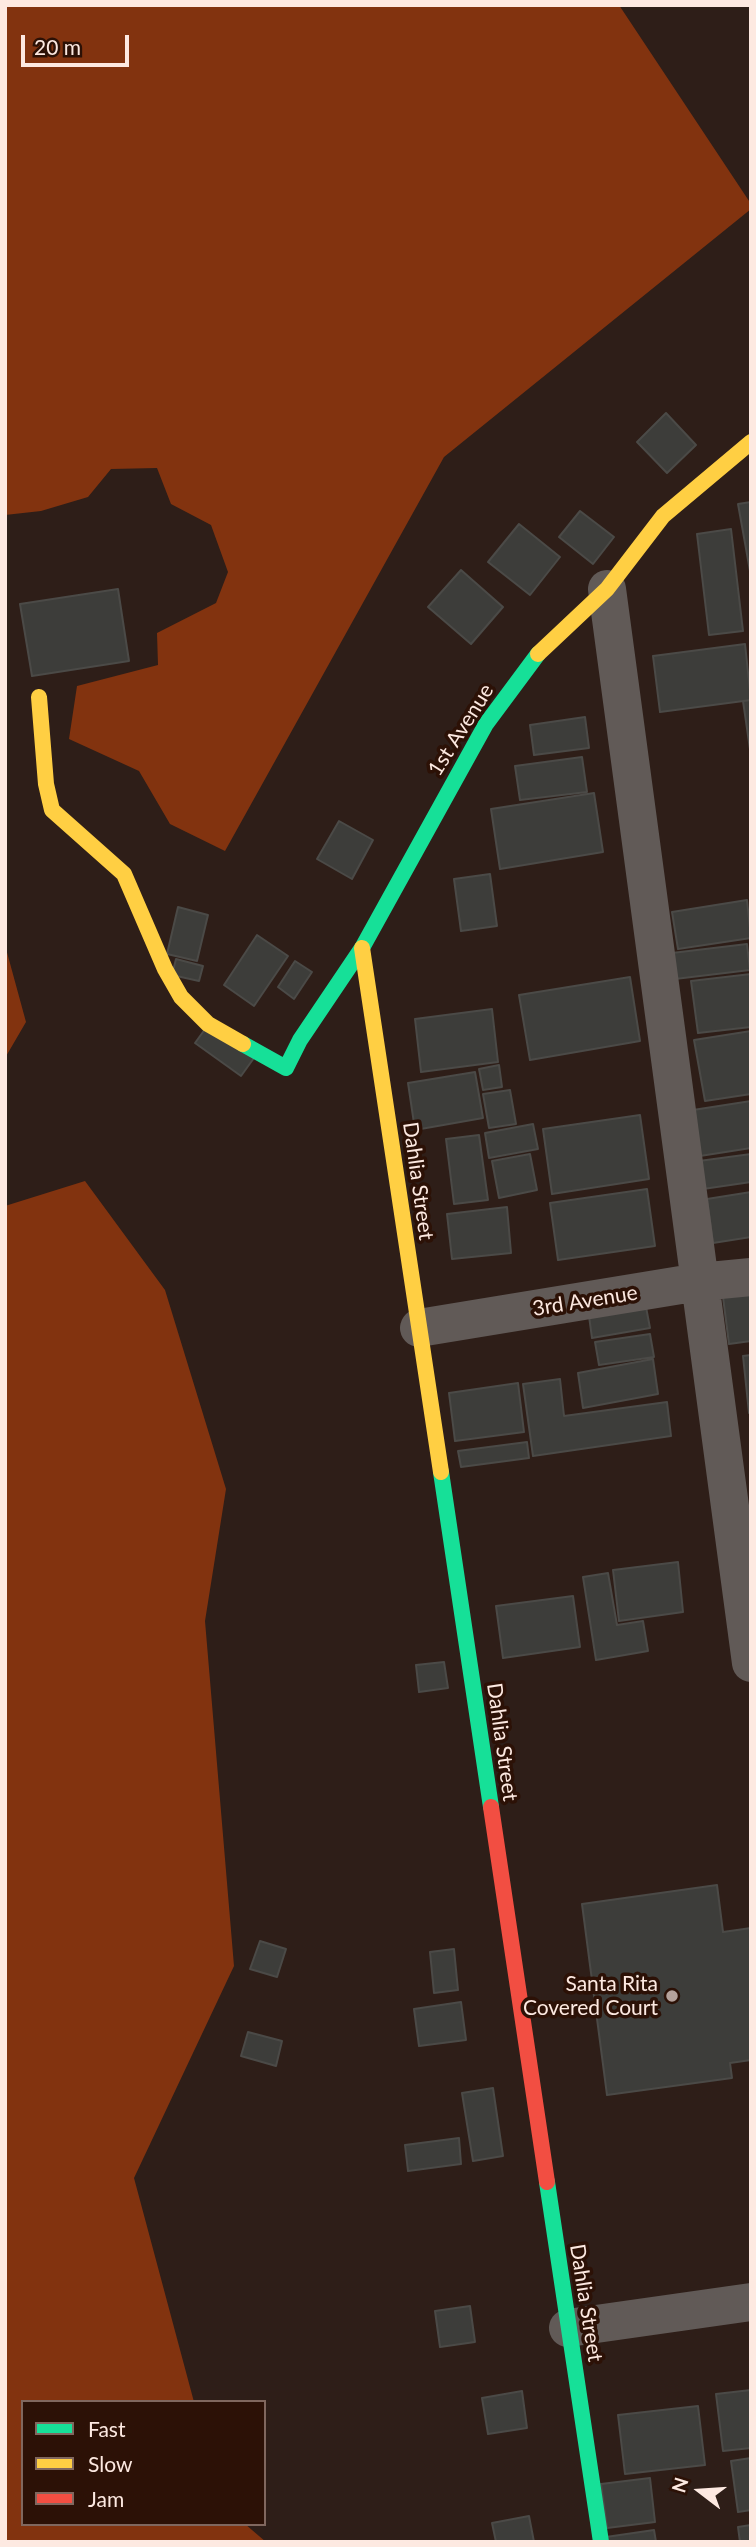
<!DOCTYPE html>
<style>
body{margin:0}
#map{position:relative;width:756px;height:2547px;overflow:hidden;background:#2e1e18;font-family:Lato,sans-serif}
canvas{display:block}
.frame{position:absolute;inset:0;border:7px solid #fde9e1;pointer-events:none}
.legend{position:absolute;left:21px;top:2400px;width:245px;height:126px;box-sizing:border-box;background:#2c1106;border:2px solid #80675e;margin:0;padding:9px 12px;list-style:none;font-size:21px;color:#fde9e1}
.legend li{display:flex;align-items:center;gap:14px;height:35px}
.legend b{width:35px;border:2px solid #80675e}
.north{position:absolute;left:665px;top:2456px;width:70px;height:70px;-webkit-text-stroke:5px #2c1106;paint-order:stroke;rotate:287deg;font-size:19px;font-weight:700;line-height:28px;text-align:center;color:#fde9e1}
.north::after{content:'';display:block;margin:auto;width:24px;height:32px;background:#fde9e1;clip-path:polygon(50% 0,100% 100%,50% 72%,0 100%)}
.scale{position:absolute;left:21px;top:35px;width:108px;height:32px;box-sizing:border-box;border:4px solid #fde9e1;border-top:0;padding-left:9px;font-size:21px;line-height:24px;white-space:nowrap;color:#fde9e1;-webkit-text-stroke:5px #2c1106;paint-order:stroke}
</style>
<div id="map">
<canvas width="756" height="2547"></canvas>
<div class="frame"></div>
<ul class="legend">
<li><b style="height:9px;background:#16e098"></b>Fast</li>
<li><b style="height:9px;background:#ffcf43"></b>Slow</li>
<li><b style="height:9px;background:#f24e42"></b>Jam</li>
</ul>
<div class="north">N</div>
<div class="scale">20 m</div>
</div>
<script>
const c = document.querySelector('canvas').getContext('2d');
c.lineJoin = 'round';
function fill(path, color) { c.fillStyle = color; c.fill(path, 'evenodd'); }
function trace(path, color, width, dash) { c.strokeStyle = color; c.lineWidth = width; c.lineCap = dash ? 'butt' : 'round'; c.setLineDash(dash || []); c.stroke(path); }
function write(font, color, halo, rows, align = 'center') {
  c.font = font + ' Lato,sans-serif'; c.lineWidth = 7; c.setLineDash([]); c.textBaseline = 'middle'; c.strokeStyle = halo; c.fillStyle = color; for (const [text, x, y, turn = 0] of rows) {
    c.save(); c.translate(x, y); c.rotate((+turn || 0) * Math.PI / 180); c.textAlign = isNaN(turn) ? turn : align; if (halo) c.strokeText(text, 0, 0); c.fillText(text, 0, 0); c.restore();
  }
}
const water = new Path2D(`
 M5,5h614l132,199v5l-307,248 -219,394 -55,-27 -31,-53 -70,-32 8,-53 81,-21 -1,-32 59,-30 12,-31 -17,-47 -40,-21 -14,-36 -46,1 -23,28 -47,14 -36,4z
 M5,945l21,77 -21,36z
 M85,1181l80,109 61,199 -21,132 29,345 -100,212 60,224h-171v122h222l21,18h-261v-1336z`);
const building = new Path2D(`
 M666,413l30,32 -29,28 -30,-31z
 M751,502v68l-1,1 -12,-67z
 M580,511l34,26 -21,27 -34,-27z
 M519,524l41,33 -30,38 -42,-33z
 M731,529l12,102 -34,4 -12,-101z
 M461,570l42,37 -32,37 -43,-37z
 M118,589l11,72 -97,15 -12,-72z
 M745,644l6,56 -91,12 -7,-56z
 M751,700v56l-8,-55z
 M585,717l4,31 -55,7 -4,-30z
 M582,757l5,35 -67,8 -5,-34z
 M594,793l9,59 -103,17 -9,-60z
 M339,821l34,19 -21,39 -35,-20z
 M490,874l7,52 -36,5 -7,-52z
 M747,900l4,38 -73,11 -6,-37z
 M178,907l30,8 -11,46 -30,-7z
 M257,935l31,21 -34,50 -30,-21z
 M747,944l3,26 -75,9 -3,-26z
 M176,959l27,7 -4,15 -27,-6z
 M295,961l17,11 -18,27 -16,-12z
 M751,974v53l-53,6 -7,-52z
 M630,977l10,64 -110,19 -11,-65z
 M492,1009l6,53 -77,10 -6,-53z
 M208,1025l46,33 -13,18 -46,-33z
 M751,1031v63l-46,7 -11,-61z
 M499,1065l3,22 -19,3 -4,-21z
 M475,1072l8,46 -68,12 -7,-47z
 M510,1090l6,34 -27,4 -6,-34z
 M751,1101v47l-51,8 -7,-46z
 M640,1115l9,64 -97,15 -9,-65z
 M533,1124l5,25 -49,9 -4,-25z
 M479,1135l9,65 -34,4 -8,-65z
 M530,1154l7,36 -38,8 -7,-37z
 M751,1154v28l-48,7 -4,-28z
 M647,1189l8,57 -97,14 -8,-57z
 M751,1192v45l-38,6 -6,-44z
 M507,1207l4,46 -59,6 -5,-45z
 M751,1293v48l-22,3 -6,-47z
 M646,1307l4,21 -58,10 -3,-22z
 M650,1334l4,23 -55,8 -4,-23z
 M751,1355v58h-2l-6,-57z
 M653,1359l5,35 -75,14 -5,-35z
 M560,1379l4,37 103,-14 4,34 -138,20 -10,-72z
 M518,1383l6,49 -69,9 -6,-48z
 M527,1442l2,16 -68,9 -3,-16z
 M678,1562l5,50 -64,9 -6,-51z
 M608,1573l9,52 26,-4 5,30 -52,9 -13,-83z
 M573,1596l7,51 -77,11 -7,-52z
 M444,1662l4,26 -29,4 -3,-27z
 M717,1885l6,47 28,-4v132l-21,3 2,15 -125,17 -25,-191z
 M260,1941l26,8 -9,28 -27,-8z
 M454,1949l4,41 -24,3 -4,-41z
 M461,2002l5,38 -47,6 -5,-37z
 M248,2032l34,9 -6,25 -35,-10z
 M493,2088l10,68 -30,5 -11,-68z
 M459,2138l2,26 -53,7 -3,-26z
 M470,2306l5,36 -35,5 -5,-36z
 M751,2390v58l-28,3 -7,-57z
 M522,2391l5,37 -39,6 -6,-36z
 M698,2406l7,59 -80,9 -7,-59z
 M751,2458v52l-13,2 -7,-51z
 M650,2478l5,44 -48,6 -6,-44z
 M529,2516l5,26h-38l-4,-19z
 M751,2525v17h-11l-2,-15z
 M654,2530l2,12h-50v-5z`);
const street = new Path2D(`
 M607,589l144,1074
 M419,1328l280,-46 52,-5
 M568,2328l183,-26`);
const fast = new Path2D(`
 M243,1044l43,24 14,-28 62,-92 124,-224 52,-70
 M441,1472l50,335
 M547,2182l54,360`);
const slow = new Path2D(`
 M538,654l69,-65 56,-73 88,-74
 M39,697l7,87 6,26 72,64 41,95 16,28 27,27 35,20
 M362,948l79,524`);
const jam = new Path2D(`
 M491,1807l56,375`);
const markers = [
 [672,1996,7,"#b5a29b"]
];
const streetNames = [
 ["1st Avenue",461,730,-58],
 ["Dahlia Street",418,1181,82],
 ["3rd Avenue",585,1301,-9],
 ["Dahlia Street",502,1742,82],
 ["Dahlia Street",586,2303,81]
];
const poiNames = [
 ["Santa Rita",658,1984],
 ["Covered Court",658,2008]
];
fill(water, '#82330f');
fill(building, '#3d3d3a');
trace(building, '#4b4a47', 2);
trace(street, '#615a57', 38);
trace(fast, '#16e098', 16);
trace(slow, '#ffcf43', 16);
trace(jam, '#f24e42', 16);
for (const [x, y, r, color] of markers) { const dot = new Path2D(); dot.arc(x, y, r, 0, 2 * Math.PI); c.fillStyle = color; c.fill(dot); trace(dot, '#2c1106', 2.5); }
write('21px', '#fde9e1', '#2c1106', streetNames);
write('21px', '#fde9e1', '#2c1106', poiNames, 'right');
</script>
